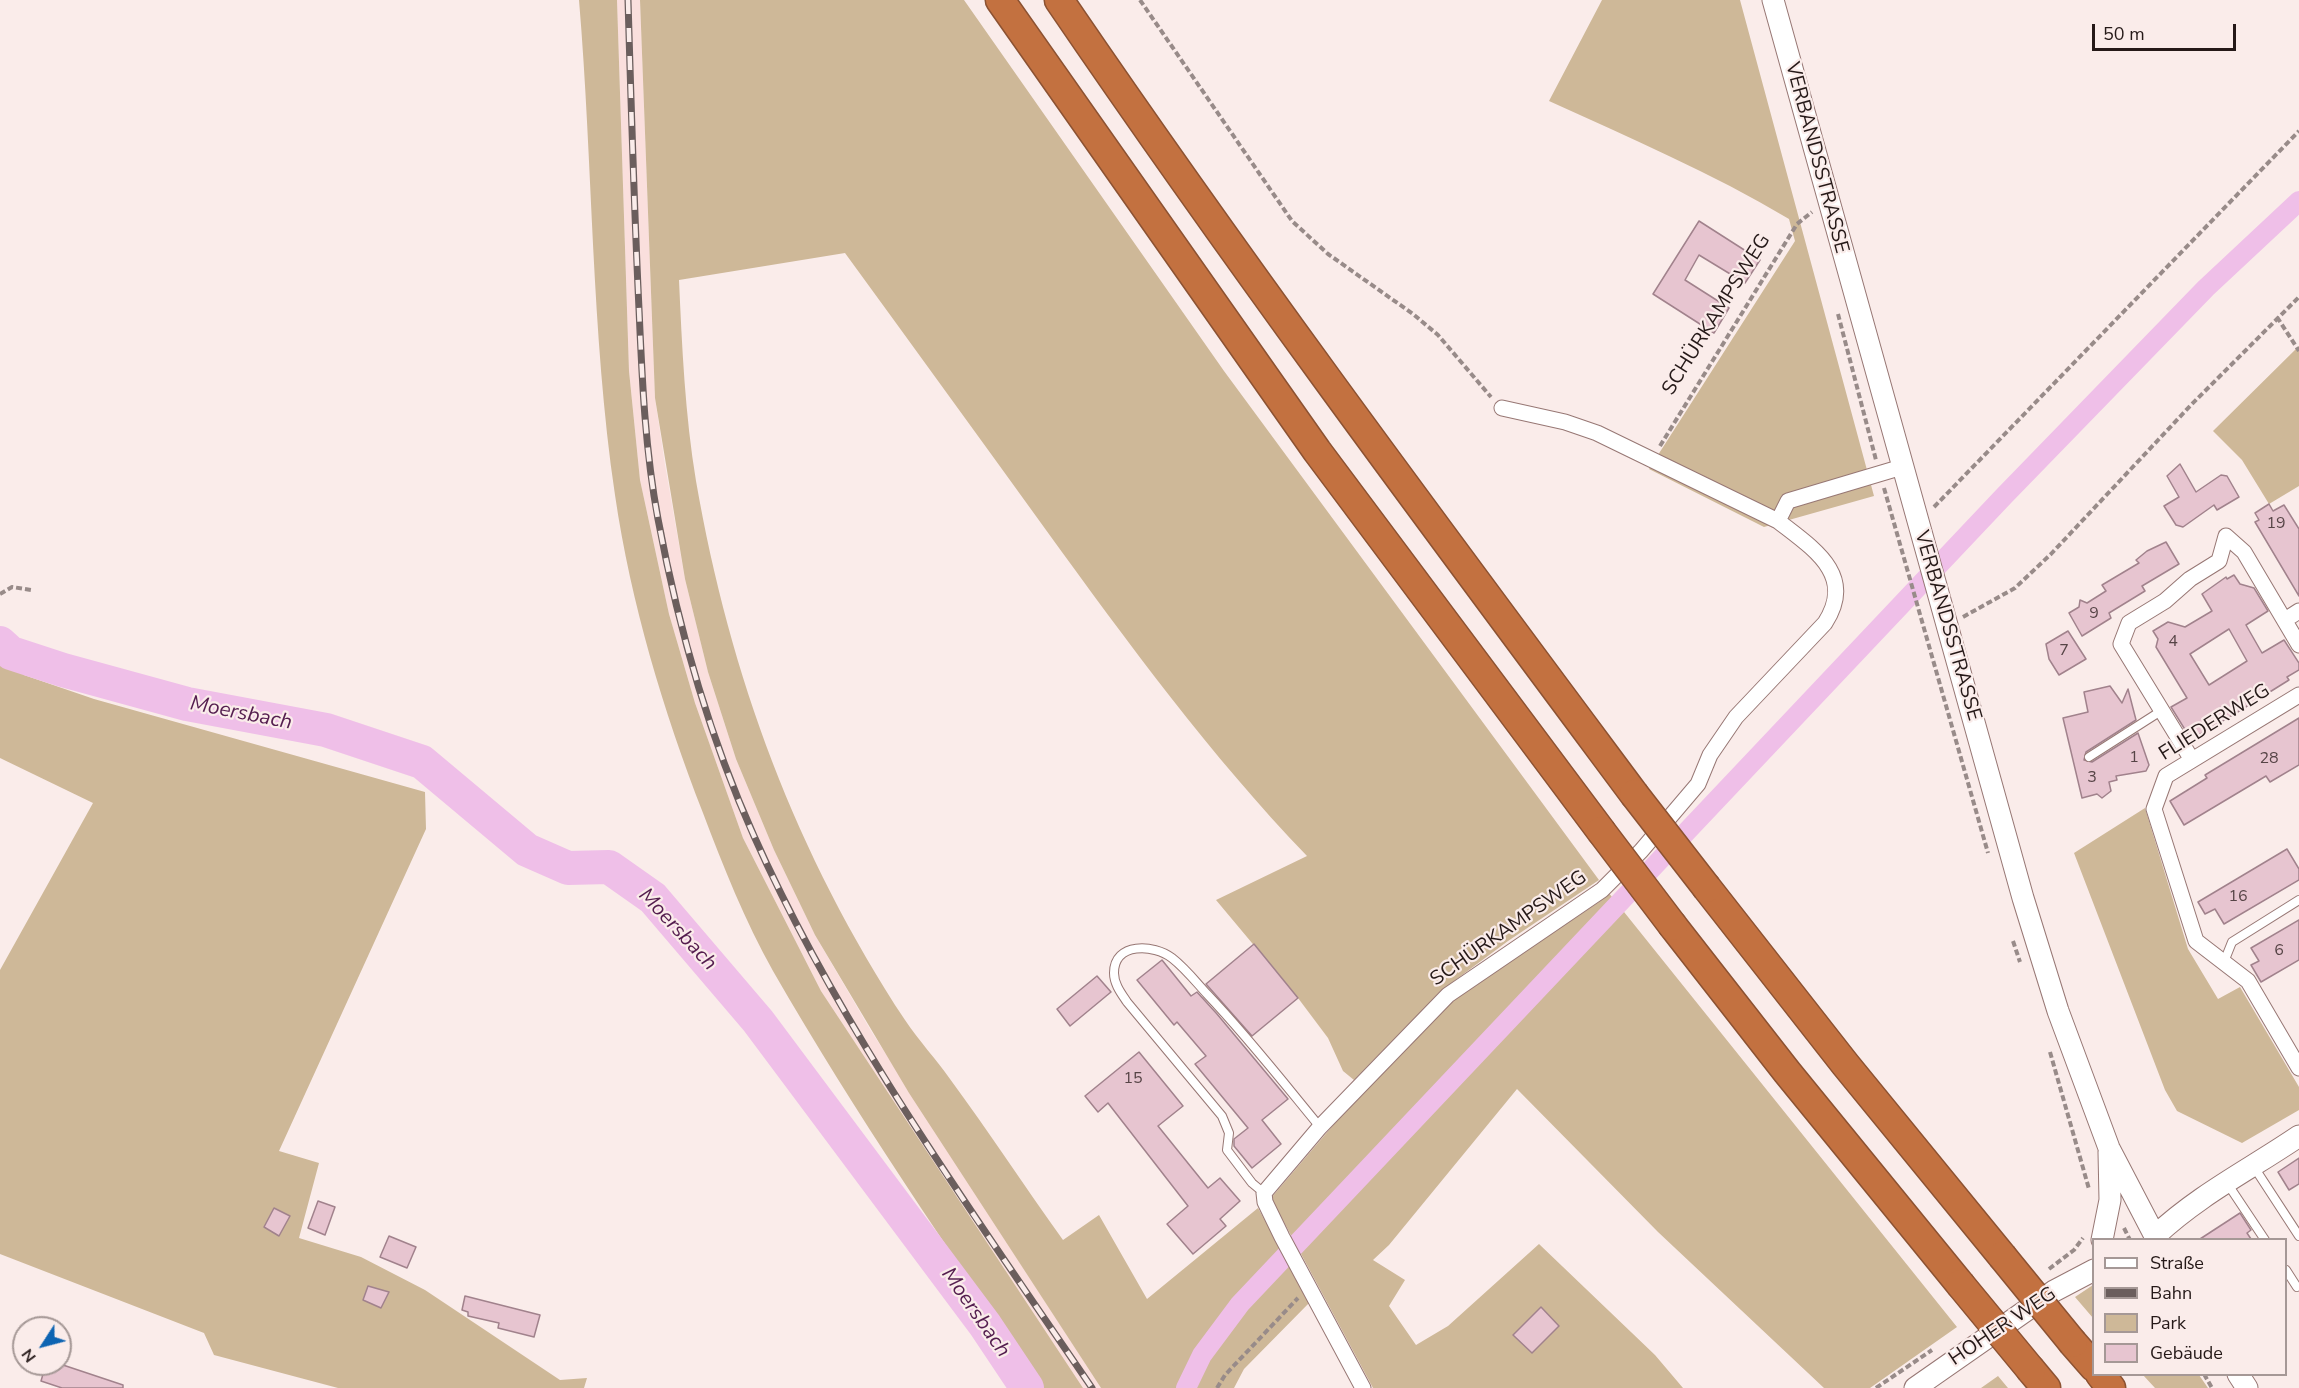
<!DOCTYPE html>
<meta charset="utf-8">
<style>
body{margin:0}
#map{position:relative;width:2299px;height:1388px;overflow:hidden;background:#faecea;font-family:"Nunito Sans",sans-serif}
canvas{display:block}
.legend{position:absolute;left:2092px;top:1238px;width:195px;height:138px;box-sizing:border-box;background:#faecea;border:2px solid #a59896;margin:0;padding:8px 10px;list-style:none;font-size:18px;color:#251918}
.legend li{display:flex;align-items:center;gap:12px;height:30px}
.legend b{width:30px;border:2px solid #a59896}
.north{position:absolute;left:12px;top:1316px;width:60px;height:60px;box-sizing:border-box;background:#faecea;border:2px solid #a59896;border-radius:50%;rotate:234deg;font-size:16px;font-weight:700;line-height:24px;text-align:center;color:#251918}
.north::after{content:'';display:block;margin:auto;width:21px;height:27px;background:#0d64b2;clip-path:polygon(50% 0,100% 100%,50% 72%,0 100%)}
.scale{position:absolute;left:2092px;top:24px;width:144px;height:27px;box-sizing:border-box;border:3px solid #251918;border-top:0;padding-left:8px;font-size:18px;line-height:21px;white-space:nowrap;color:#251918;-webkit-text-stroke:4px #faecea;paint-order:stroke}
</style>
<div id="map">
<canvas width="2299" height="1388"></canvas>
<ul class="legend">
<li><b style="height:8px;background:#fff"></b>Straße</li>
<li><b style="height:8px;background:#6b5e5d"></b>Bahn</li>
<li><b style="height:16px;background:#ceb898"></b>Park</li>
<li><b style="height:16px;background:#e7c5d0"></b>Gebäude</li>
</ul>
<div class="north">N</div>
<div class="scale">50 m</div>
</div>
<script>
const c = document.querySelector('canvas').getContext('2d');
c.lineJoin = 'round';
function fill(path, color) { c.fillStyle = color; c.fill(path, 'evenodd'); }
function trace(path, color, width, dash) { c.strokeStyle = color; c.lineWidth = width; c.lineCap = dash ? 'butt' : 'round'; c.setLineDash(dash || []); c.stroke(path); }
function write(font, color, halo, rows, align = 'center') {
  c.font = font + ' "Nunito Sans",sans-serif'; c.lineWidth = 4.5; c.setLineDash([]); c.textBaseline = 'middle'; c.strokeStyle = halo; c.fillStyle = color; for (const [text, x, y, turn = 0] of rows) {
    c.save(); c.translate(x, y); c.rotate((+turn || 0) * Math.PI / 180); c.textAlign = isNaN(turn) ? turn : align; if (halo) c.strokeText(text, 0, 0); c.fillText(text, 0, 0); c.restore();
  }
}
const built = new Path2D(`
 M617,0h23l15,398 10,67 20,114 23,93 28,87 38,91 41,85 56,96 230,357h-18l-262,-397 -78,-153 -48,-135 -26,-89 -29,-134 -11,-109z`);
const green = new Path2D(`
 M579,0h38l12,371 11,109 29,134 26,89 48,135 78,153 262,397h-41c-92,-137 -187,-274 -269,-417 -28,-50 -50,-105 -70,-158 -40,-103 -72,-209 -88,-318 -24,-164 -22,-330 -36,-495z
 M640,0h324l260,371 375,509 -91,61 -66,49 -88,90 -11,-9 -15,-33 -30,-40 -82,-98 91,-44c-97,-101 -179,-213 -261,-326 -67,-93 -134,-185 -201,-277l-166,27c3,67 6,135 17,201 34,196 100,373 209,539 14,21 31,39 45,59 39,53 75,108 113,161l36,-25 48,84 111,-91 52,94 -66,67 -10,19h-133l-192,-295 -94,-158 -41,-85 -38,-91 -28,-87 -23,-93 -30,-181z
 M1602,0h138l134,496 -110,31 -115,-58 146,-228 -6,-22c-77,-46 -159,-81 -240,-118z
 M2299,346v140l-30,18 -27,-44 -29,-29z
 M0,658l24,17 70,24 331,93 1,37 -147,322 40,12 -20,75 62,19 64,33 135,90 27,-2 -3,10h-246l-124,-33 -10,-22 -204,-79v-284l93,-167 -93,-45z
 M2145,808l43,141 30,50 22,-12 59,100v23l-57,33 -65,-32 -12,-21 -91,-237z
 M1608,892l349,435 -87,61h-46l-166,-156 -141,-143 -128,156 -16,15 32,20 -16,26 27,39 32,-19 91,-82 116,111 28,33h-310l-102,-190 64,-75 117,-123 147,-98z
 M2093,1285v33l-18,-21z
 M2143,1375h56l9,13h-53z
 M1998,1376l10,12h-27z`);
const canal = new Path2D(`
 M1186,1388l16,-33 38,-51 764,-808 202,-208 93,-87`);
const river = new Path2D(`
 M0,643l11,10 52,17 124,34 139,26 96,32 105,88 41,18 41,-1 44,31 105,123 227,304 42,63`);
const building = new Path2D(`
 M1699,221l61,39 -15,23 -46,-28 -14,25 44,28 -15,25 -61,-39z
 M2180,464l16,28 25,-17 6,1 12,21 -22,13 -3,-5 -31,22 -7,-2 -12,-19 15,-9 -12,-21z
 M2269,504l4,7 11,-6 15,24v67l-44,-74 4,-2 -4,-7z
 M2166,542l13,22 -37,22 3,5 -36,22 2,5 -29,18 -13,-23 10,-6 1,-7 7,3 19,-12 -4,-6 37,-22 -3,-3 11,-9z
 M2234,575l6,9 14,4 14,23 -22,14 16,28 22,-13 15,23v7l-12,7 2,3 -53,33 -39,23 -2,-4 -6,4 -18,-29 16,-9 -31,-51 2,-8 -5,-8 15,-9 17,5 27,-16 -10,-17 24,-17 1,2zM2229,629l18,32 -38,24 -19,-31z
 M2068,631l18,28 -27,16 -10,-16 -3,-15z
 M2110,686l12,17 6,-14 8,31 -50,32 -2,8 8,2 46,-29 11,32 -3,6 -30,5 1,4 -8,2 2,9 -9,7 -5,-4 -15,4 -19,-80 25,-6 -4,-20z
 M2299,718v47l-29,17 -4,-6 -82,49 -14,-24 37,-23 -2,-3z
 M2287,849l12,20v11l-75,44 -9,-15 -10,5 -7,-12z
 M2299,920v40l-38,22 -10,-17 8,-4 -8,-13z
 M1254,944l44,54 -46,38 -46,-52z
 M1162,960l29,36 6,-4 20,22 71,85 -26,21 19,24 -29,24 -18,-22v-7l14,-11 -53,-64 11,-8 -29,-34 -3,3 -37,-45z
 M1097,976l14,16 -41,34 -13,-17z
 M1139,1052l44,54 -25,20 50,62 12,-10 20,23 -20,18 6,7 -33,28 -26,-30 21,-18 -80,-103 -10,9 -13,-16z
 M2299,1158v26l-10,6 -11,-18z
 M318,1201l17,6 -10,28 -17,-7z
 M274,1208l16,8 -11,20 -15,-9z
 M2240,1213l11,17 -4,3 4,6h-51z
 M389,1236l27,11 -9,21 -27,-11z
 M368,1286l21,6 -8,16 -18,-8z
 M465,1296l75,19 -6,22 -36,-9 1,-5 -31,-7v-4l-6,-2z
 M1541,1307l18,19 -27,27 -19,-18z
 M46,1364h14l63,21v3h-61l-21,-7z`);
const path = new Path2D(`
 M1140,0l152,221 36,33 85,60 25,21 53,62
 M1838,314l38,146
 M2277,317l22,34
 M1660,446l137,-222 15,-12
 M1884,488l104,365
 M1934,507l365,-376
 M0,594l12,-7 19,3
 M1963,617l52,-29 36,-34 140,-149 108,-108
 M2013,941l7,21
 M2050,1052l39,137
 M2124,1228l6,12
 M2049,1269l25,-19 9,-12
 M2204,1374l8,14
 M1217,1388l8,-13 73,-77
 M1876,1388l56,-38`);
const lane = new Path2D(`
 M2089,757l72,-46
 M2224,962l8,-20 67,-42
 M2254,1167l45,69
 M2231,1189l34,51
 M1264,1193l-12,-10 -25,-33 2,-17 -7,-17 -95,-114c-6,-9 -13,-18 -13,-29 0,-31 40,-29 58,-15 13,10 24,24 35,36 40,42 76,88 113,133
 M2286,1270l11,17`);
const street = new Path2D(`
 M1502,408l63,14 32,11 181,88
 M2285,620l14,-9
 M2299,695l-133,81 -12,33 42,132 52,40 51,87
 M2192,760l-71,-116 8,-21 36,-22 25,-22 29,-18 7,-25 18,16 55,93
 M1363,1388l-81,-151 -17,-35 -1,-9 56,-66 128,-132 154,-105 39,-39 57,-67 12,-29 26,-38 89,-94c31,-48 -11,-74 -47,-102l10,-20 114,-34`);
const secondary = new Path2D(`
 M1773,0l250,898 35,113 51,137 48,92
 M2155,1236c45,-42 94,-66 144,-100
 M2102,1240l8,-40 -1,-48
 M2238,1374l9,14
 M1915,1388l139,-97 40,-21`);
const highway = new Path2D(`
 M1000,0l317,451 284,380
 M1059,0c184,270 380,532 575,794
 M1707,888l138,176 157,192
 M1673,926l114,146 173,212
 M2073,1343l21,24
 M2031,1370l15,18
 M2100,1374l11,14`);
const rail = new Path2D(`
 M628,0c3,103 6,206 11,309 3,69 6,141 19,210 20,107 51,217 96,317 86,194 219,377 338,552`);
const highwayBridge = new Path2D(`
 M1634,794l73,94
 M1601,831l72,95
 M2002,1256l71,87
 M1960,1284l71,86`);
const numberNames = [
 ["19",2276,524],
 ["9",2094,614],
 ["4",2173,642],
 ["7",2064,651],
 ["1",2134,758],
 ["28",2269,759],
 ["3",2092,778],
 ["16",2238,897],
 ["6",2279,951],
 ["15",1133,1079]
];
const streetNames = [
 ["VERBANDSSTRASSE",1816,158,75],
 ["SCHÜRKAMPSWEG",1717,315,-58],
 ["VERBANDSSTRASSE",1947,626,74],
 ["FLIEDERWEG",2215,723,-32],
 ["SCHÜRKAMPSWEG",1509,929,-35],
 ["HOHER WEG",2003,1327,-34]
];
const waterNames = [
 ["Moersbach",241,714,11],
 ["Moersbach",677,930,47],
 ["Moersbach",975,1313,55]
];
fill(built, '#fadfdd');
fill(green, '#ceb898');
trace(canal, '#efbfe8', 20);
trace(river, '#efbfe8', 34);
fill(building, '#e7c5d0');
trace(building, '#a1828c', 1.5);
trace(lane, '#977774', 10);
trace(street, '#977774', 17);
trace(secondary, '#977774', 23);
trace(highway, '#8c5232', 31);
trace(path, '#988b89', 4, [6, 3]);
trace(lane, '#fff', 8);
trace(street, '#fff', 15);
trace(secondary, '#fff', 21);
trace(highway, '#c37140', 28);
trace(rail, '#6b5e5d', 7);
trace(rail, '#faecea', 4.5, [14]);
trace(highwayBridge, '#8c5232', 31, []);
trace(highwayBridge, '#c37140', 28);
write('16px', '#564446', null, numberNames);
write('20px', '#251918', '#faecea', streetNames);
write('italic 21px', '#541d4f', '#faecea', waterNames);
</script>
